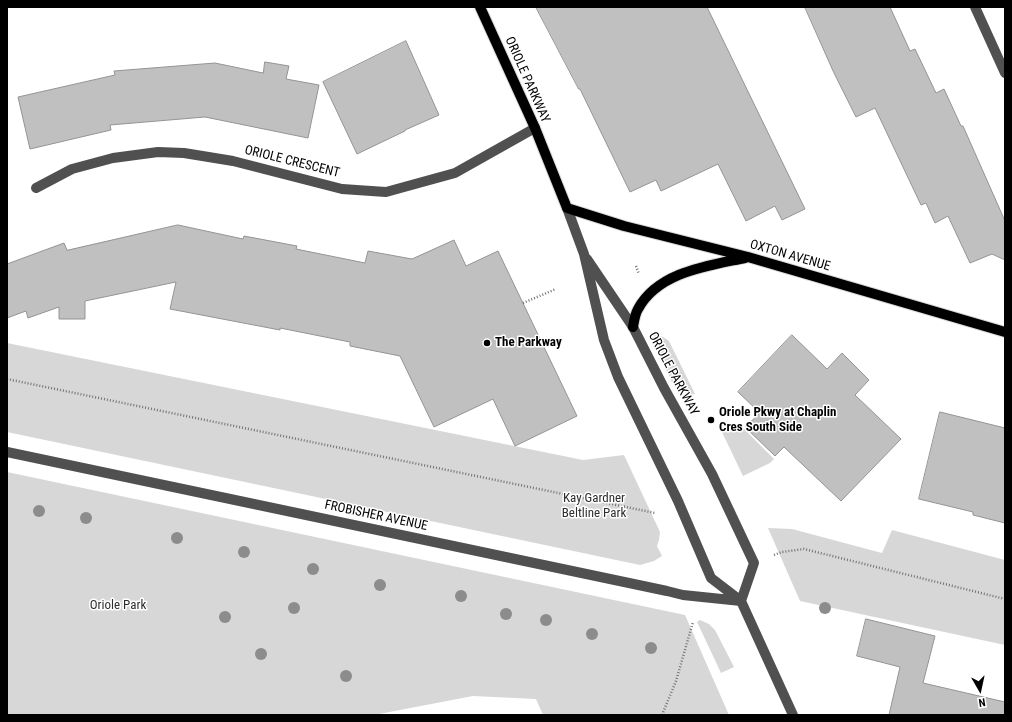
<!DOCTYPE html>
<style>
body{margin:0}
#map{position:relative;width:1012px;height:722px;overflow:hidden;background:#fff;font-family:"Roboto Condensed",sans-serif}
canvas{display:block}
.frame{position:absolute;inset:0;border:8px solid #000;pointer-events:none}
.north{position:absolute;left:960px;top:670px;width:40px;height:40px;-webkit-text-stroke:3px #fff;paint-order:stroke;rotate:171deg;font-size:11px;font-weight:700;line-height:16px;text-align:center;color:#000}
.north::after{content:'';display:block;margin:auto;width:14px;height:18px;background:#000;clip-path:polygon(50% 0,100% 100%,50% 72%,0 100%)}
</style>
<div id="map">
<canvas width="1012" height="722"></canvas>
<div class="frame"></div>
<div class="north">N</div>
</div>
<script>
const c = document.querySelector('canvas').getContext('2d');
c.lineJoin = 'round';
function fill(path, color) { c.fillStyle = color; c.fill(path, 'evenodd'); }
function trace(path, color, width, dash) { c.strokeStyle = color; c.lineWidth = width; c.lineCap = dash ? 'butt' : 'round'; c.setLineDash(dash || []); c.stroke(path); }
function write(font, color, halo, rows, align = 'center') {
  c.font = font + ' "Roboto Condensed",sans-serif'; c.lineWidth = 3; c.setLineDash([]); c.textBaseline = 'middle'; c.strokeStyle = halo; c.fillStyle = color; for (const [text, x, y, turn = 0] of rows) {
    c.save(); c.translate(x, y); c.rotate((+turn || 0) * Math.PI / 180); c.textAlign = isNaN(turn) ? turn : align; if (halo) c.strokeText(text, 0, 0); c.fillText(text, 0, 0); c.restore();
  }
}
const green = new Path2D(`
 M654,334l9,3 6,4 26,53 -5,1 -18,-13 -16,-33z
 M7,343l576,117 41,-5 36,77 -1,8 -2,6 5,10 -8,5 -14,4 -633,-133z
 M735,424l6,2 33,33 -4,4 -27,13 -22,-46z
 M7,472l678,143 44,100h-186l-7,-16 -63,-3 -99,19h-367z
 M768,528l24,1 90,24 10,-23 113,30v85l-205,-44z
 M700,620l9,4 6,6 19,37 -13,6 -24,-51z`);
const building = new Path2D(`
 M536,7h171l98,202 -23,11 -7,-14 -29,15 -28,-57 -57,27 -5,-11 -26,12 -50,-103h-1z
 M805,7h85l20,44 5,-2 21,44 8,-4 17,37h2l42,95v39l-13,-6 -22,9 -22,-47 -13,7 -9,-20 -5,2 -46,-97 -19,9 -22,-44z
 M406,41l33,74 -34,15v1l-48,23 -34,-72z
 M265,62l24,4 -3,13 33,6 -11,53 -103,-21 -95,8 1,5 -81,19 -12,-52 97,-22 -1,-4 101,-8 48,10z
 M178,225l65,14 1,-3 53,10 -1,3 69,14 3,-12 44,8 42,-19 12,26 32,-15 79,165 -62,30 -22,-47 -59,28 -34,-71 -50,-10v-4l-70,-14v2l-110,-21 6,-27 -91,19v18h-26v-12l-31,11 -2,-7 -19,7v-54l57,-21 3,7z
 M792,335l35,34 15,-16 27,27 -14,15 46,44 -60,62 -57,-54 -9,9 -30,-29 15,-14 -22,-21z
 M940,412l65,16v95l-32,-8v-3l-54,-13z
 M866,619l69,17 -12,47 82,19v13h-116l11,-48 -43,-11z`);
const path = new Path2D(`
 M636,266l3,8
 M523,303l33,-14
 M7,379l648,134
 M774,555l8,-3 22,-3 201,50
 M662,715l14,-34 17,-59`);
const minor = new Path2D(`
 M975,7l30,66
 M36,188l36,-19 41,-11 45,-6 26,1 49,8 109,28 44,3 69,-19 80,-45
 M567,208l17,46 20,86 14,37 60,124 33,77 30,23 52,114
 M587,259l46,68 31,61 48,86 42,89 -13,38
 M7,452l660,139 16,4 58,6`);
const major = new Path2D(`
 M480,7l55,121 32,80 57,18 124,31 257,75
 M633,327c1,-6 2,-13 5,-18 20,-37 69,-43 107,-51`);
const trees = [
 [39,511],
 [86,518],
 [177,538],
 [244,552],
 [313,569],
 [380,585],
 [461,596],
 [294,608],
 [825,608],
 [506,614],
 [225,617],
 [546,620],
 [592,634],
 [651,648],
 [261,654],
 [346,676]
];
const markers = [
 [487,343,4,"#000"],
 [711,420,4,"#000"]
];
const streetNames = [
 ["ORIOLE PARKWAY",527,80,66],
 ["ORIOLE CRESCENT",292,162,14],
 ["OXTON AVENUE",790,256,16],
 ["ORIOLE PARKWAY",673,374,62],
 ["FROBISHER AVENUE",376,516,12]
];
const poiNames = [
 ["The Parkway",495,343],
 ["Oriole Pkwy at Chaplin",719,413],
 ["Cres South Side",719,428]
];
const parkNames = [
 ["Kay Gardner",594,499],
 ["Beltline Park",594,514],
 ["Oriole Park",118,606]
];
fill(green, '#d7d7d7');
fill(building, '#c0c0c0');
trace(building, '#949494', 1);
trace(major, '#dbdbdb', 12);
trace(path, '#727272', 2.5, [1, 2]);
trace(minor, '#505050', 10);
trace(major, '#000', 10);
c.fillStyle = '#8c8c8c';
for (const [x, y] of trees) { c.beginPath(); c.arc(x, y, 6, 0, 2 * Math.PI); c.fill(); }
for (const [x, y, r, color] of markers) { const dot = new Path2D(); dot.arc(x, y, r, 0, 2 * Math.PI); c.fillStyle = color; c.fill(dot); trace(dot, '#fff', 1.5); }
write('13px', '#000', '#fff', streetNames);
write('bold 13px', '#000', '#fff', poiNames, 'left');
write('13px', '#2e2e2e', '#fff', parkNames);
</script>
